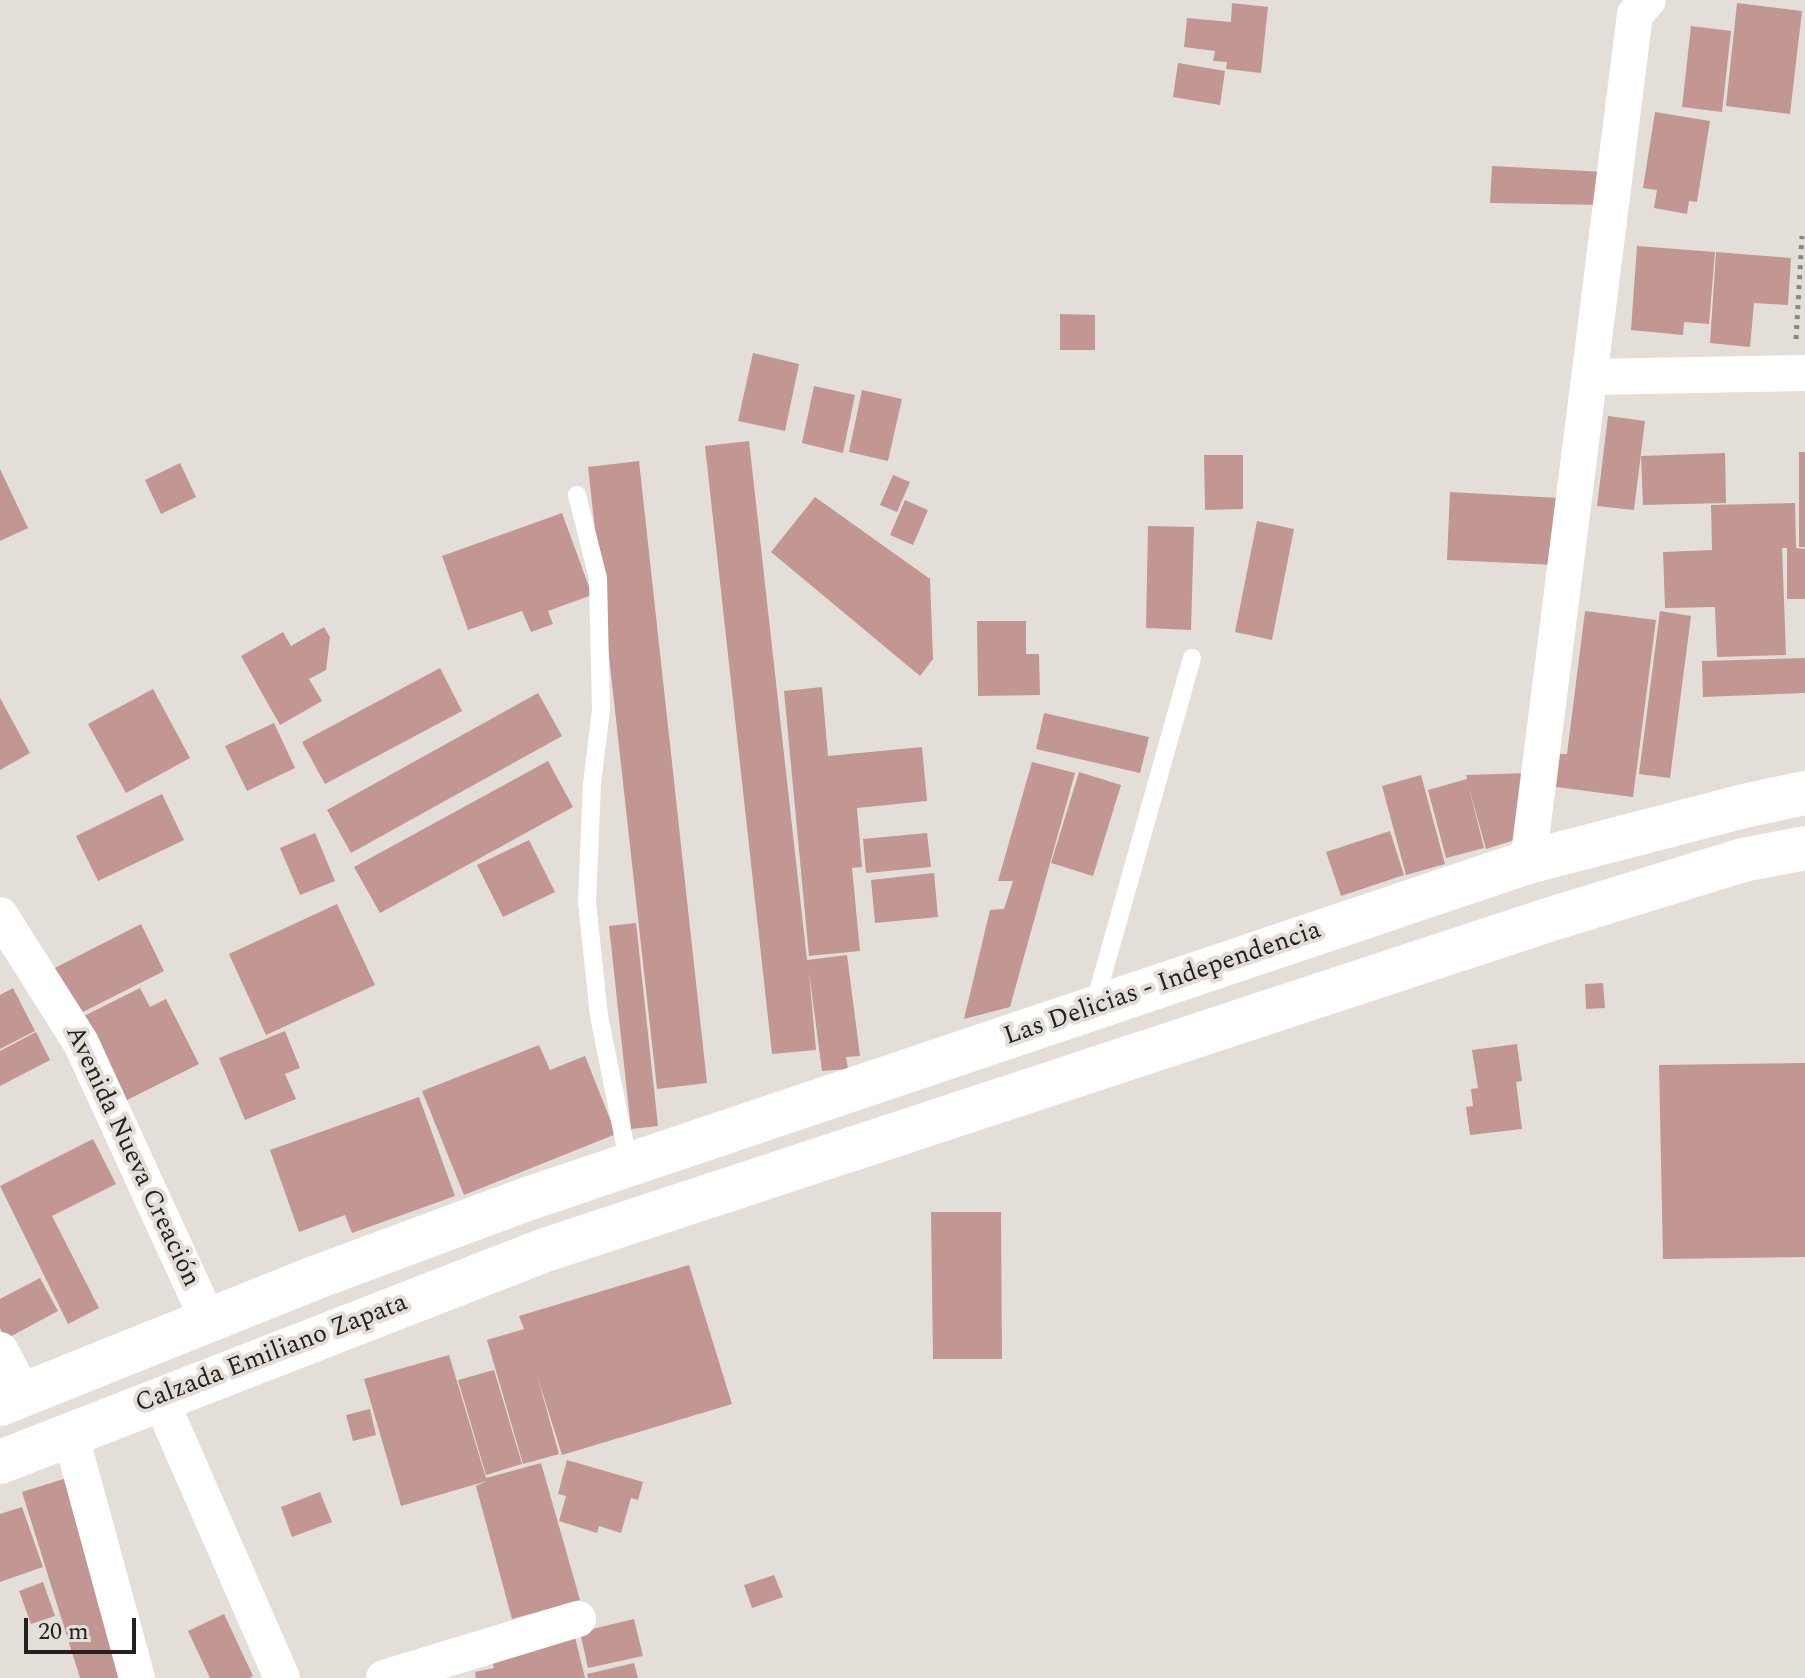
<!DOCTYPE html>
<meta charset="utf-8">
<style>
body{margin:0}
#map{position:relative;width:1805px;height:1678px;overflow:hidden;background:#e4ded8;font-family:Spectral,serif}
canvas{display:block}
.scale{position:absolute;left:24px;top:1618px;width:112px;height:36px;box-sizing:border-box;border:4px solid #242220;border-top:0;padding-left:10px;font-size:24px;line-height:28px;white-space:nowrap;color:#242220;-webkit-text-stroke:6px #e4ded8;paint-order:stroke}
</style>
<div id="map">
<canvas width="1805" height="1678"></canvas>
<div class="scale">20 m</div>
</div>
<script>
const c = document.querySelector('canvas').getContext('2d');
c.lineJoin = 'round';
function fill(path, color) { c.fillStyle = color; c.fill(path, 'evenodd'); }
function trace(path, color, width, dash) { c.strokeStyle = color; c.lineWidth = width; c.lineCap = dash ? 'butt' : 'round'; c.setLineDash(dash || []); c.stroke(path); }
function write(font, color, halo, rows, align = 'center') {
  c.font = font + ' Spectral,serif'; c.lineWidth = 8; c.setLineDash([]); c.textBaseline = 'middle'; c.strokeStyle = halo; c.fillStyle = color; for (const [text, x, y, turn = 0] of rows) {
    c.save(); c.translate(x, y); c.rotate((+turn || 0) * Math.PI / 180); c.textAlign = isNaN(turn) ? turn : align; if (halo) c.strokeText(text, 0, 0); c.fillText(text, 0, 0); c.restore();
  }
}
const building = new Path2D(`
 M1232,3l36,4 -7,66 -35,-4 1,-7 -14,-1 2,-10 -31,-4 3,-29 44,4z
 M1737,3l65,8 -12,103 -64,-8z
 M1691,26l40,5 -9,81 -40,-5z
 M1178,63l47,8 -5,34 -47,-8z
 M1655,112l55,9 -13,81 -8,-1 -2,13 -33,-6 3,-18 -14,-2z
 M1492,166l112,6 -1,33 -113,-2z
 M1637,246l78,6 -6,72 -25,-2 -1,13 -52,-5z
 M1716,252l75,6 -3,47 -34,-2 -4,44 -40,-4z
 M1060,314l35,1v35h-35z
 M753,353l46,11 -14,67 -47,-10z
 M814,386l41,9 -12,58 -41,-10z
 M862,390l40,9 -14,62 -39,-9z
 M1608,416l37,5 -11,89 -37,-4z
 M749,441l58,519 40,-5 13,101 -14,1 2,12 -26,2 -13,-99 7,78 -44,4 -67,-608z
 M1799,452h6v95h-6z
 M1725,453l1,50 -83,2 -2,-49z
 M1204,455h39v54l-38,1z
 M639,461l68,622 -50,6 -69,-622z
 M180,463l16,34 -35,17 -16,-34z
 M0,469l28,59 -28,13z
 M893,475l17,7 -13,30 -17,-7z
 M1450,492l109,6 -2,67 -110,-5z
 M815,497l115,82 3,80 -13,17 -149,-124z
 M905,500l23,10 -15,35 -23,-10z
 M1795,503l1,45 9,1v50h-18v-51h-5l4,107 -69,2 -2,-50 -50,1 -2,-56 49,-2 -1,-45z
 M562,513l30,82 -44,16 5,13 -22,8 -9,-21 -54,19 -26,-74z
 M1257,521l37,8 -22,111 -37,-8z
 M1148,526l46,1 -3,103 -45,-2z
 M1585,611l71,9 -23,177 -77,-10 4,-33h7z
 M1660,611l31,5 -21,162 -31,-4z
 M977,621h49v33h13l1,41 -62,1z
 M324,627l6,10 -4,33 -17,9 13,22 -42,24 -39,-69 42,-24 8,14z
 M1805,658v35l-102,4 -1,-36z
 M440,668l22,43 -137,73 -23,-42z
 M822,687l6,69 94,-9 5,54 -70,7 5,59 -10,1 8,83 -51,5 -25,-265z
 M153,689l37,69 -64,35 -38,-69z
 M538,693l24,43 -211,117 -24,-43z
 M0,698l30,55 -30,17z
 M1044,713l105,24 -9,36 -104,-24z
 M274,723l21,45 -48,23 -22,-45z
 M548,761l25,46 -193,106 -26,-46z
 M1032,762l43,11 -65,234 -46,12 26,-109 14,-1 9,-28h-15z
 M1079,772l42,13 -28,91 -42,-13z
 M1529,773l-11,66 -32,10 -18,-65 16,64 -38,10 -18,-68 39,-11 -1,-4z
 M1421,775l24,89 -39,11 -24,-89z
 M162,794l22,46 -86,41 -22,-45z
 M1390,831l14,44 -63,21 -15,-44z
 M315,833l20,48 -35,14 -20,-47z
 M927,833l4,34 -65,6 -3,-34z
 M529,840l26,52 -52,25 -26,-52z
 M934,873l4,44 -63,6 -4,-43z
 M337,904l38,81 -109,50 -37,-81z
 M636,923l22,203 -27,3 -22,-203z
 M141,924l23,47 -91,46 -24,-46z
 M1603,983l2,25 -19,1 -1,-25z
 M13,988l22,43 -35,18v-54z
 M140,988l10,19 16,-8 33,65 -80,40 -43,-84z
 M285,1031l15,37 -15,6 11,25 -51,21 -26,-62z
 M36,1032l14,28 -50,26v-35z
 M1517,1044l5,37 -6,1 6,47 -52,6 -4,-28 7,-1 -2,-17 7,-1 -6,-38z
 M539,1045l11,25 35,-14 31,78 -152,61 -42,-104z
 M1805,1063v194l-142,2 -4,-194z
 M419,1097l36,99 -103,37 -7,-18 -46,17 -29,-82z
 M93,1139l23,45 -64,32 47,92 -31,16 -68,-138z
 M931,1212h70l1,147h-69z
 M689,1265l43,139 -170,51 -25,-80 22,79 -36,10 -36,-124 37,-11 -5,-13z
 M40,1278l18,33 -52,28 -6,-11v-29z
 M449,1355l37,123 55,-15 39,137 -68,19 -36,-133 11,-5 -86,25 -37,-127z
 M494,1370l28,94 -36,11 -28,-95z
 M370,1409l6,26 -23,6 -7,-26z
 M567,1460l76,22 -5,18 -7,-2 -10,35 -22,-7 -2,7 -38,-12 7,-25 -8,-2z
 M73,1476l55,202h-48l-58,-186z
 M320,1492l12,30 -40,15 -11,-30z
 M22,1507l21,60 -43,15v-68z
 M774,1575l9,22 -31,11 -8,-23z
 M43,1582l12,34 -24,8 -12,-33z
 M224,1614l29,62 -4,2h-39l-22,-47z
 M634,1619l9,37 -55,12 -8,-36z
 M575,1637l10,41h-109l-1,-6 19,-4 -3,-12z
 M634,1663l4,15h-50l-1,-4z`);
const path = new Path2D(`
 M1796,339l6,-103`);
const lane = new Path2D(`
 M577,495l21,83 3,132 -9,74 -5,118 12,114 30,149
 M1094,1006l98,-348`);
const street = new Path2D(`
 M1590,377l215,-4
 M1528,862l107,-848 13,-14
 M0,915l81,128 127,277
 M0,1350l23,43
 M160,1399l122,279
 M70,1433l67,245
 M384,1678l194,-59`);
const secondary = new Path2D(`
 M0,1404l317,-127 210,-78 1001,-337 220,-57 57,-12
 M0,1462l545,-212 1000,-329 198,-61 62,-12`);
const streetNames = [
 ["Las Delicias - Independencia",1163,985,-19],
 ["Avenida Nueva Creación",131,1157,65],
 ["Calzada Emiliano Zapata",272,1355,-21]
];
fill(building, '#c29692');
trace(path, '#8b8782', 5, [4, 6]);
trace(lane, '#fff', 18);
trace(street, '#fff', 36);
trace(secondary, '#fff', 44);
write('26px', '#242220', '#e4ded8', streetNames);
</script>
